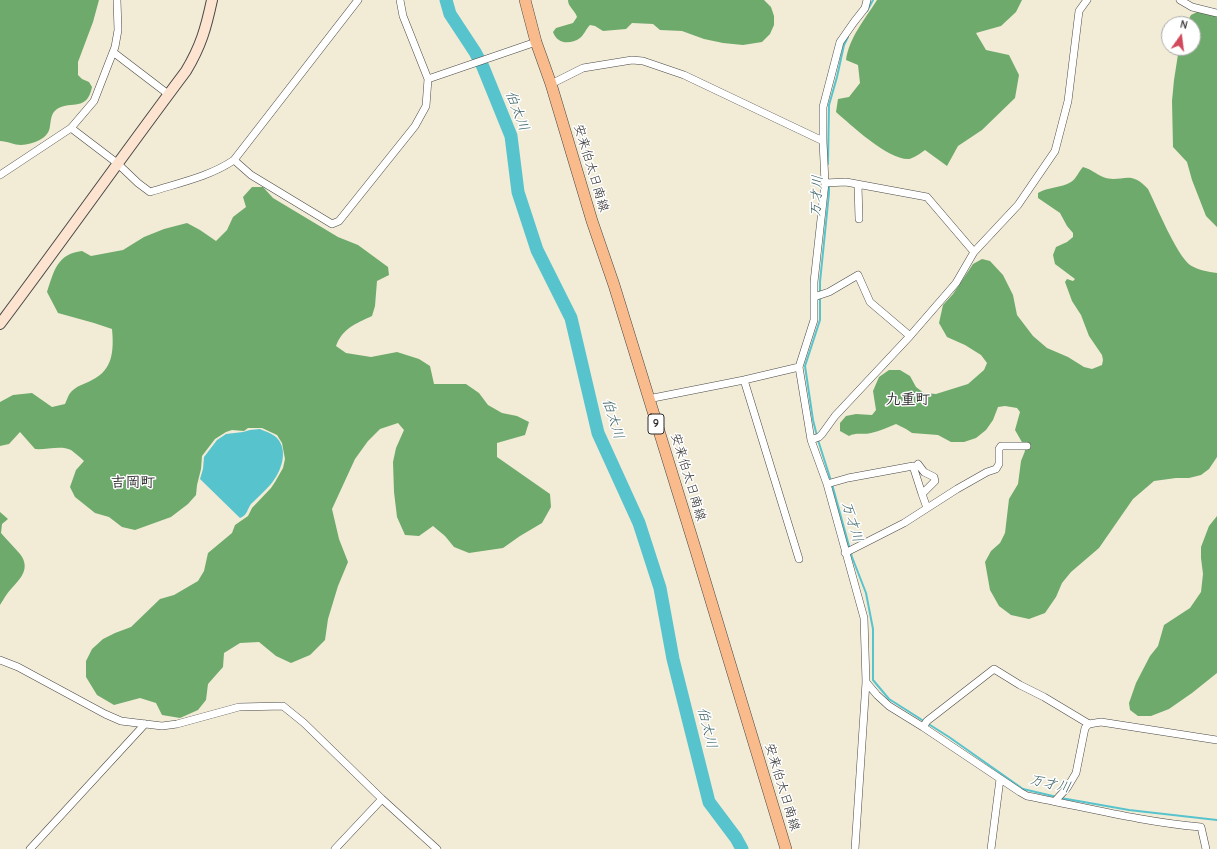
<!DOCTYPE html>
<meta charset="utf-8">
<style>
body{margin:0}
#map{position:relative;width:1217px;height:849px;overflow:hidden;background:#f2ecd7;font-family:"Comic Neue",sans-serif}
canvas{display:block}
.north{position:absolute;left:1161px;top:16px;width:40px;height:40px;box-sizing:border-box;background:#fff;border:1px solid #aaa;border-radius:50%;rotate:14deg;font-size:11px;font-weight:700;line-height:16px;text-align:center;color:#2b2b2b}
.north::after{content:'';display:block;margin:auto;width:14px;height:18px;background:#d1495b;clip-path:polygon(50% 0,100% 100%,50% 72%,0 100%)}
</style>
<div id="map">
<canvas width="1217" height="849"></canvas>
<div class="north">N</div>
</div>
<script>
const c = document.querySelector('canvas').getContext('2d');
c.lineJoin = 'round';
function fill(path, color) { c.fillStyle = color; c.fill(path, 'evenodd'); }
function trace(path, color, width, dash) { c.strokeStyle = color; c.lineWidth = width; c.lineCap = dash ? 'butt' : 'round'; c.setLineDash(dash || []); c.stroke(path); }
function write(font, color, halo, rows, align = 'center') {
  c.font = font + ' "Comic Neue","Klee One",sans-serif'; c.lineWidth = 3; c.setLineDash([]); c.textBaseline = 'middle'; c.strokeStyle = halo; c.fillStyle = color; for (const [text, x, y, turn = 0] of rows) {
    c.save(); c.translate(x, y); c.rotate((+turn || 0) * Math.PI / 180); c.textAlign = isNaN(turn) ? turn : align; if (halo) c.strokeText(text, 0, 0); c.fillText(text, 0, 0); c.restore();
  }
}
const forest = new Path2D(`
 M0,0h99l-6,22 -15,40v13l4,4 7,3 3,5c-5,25 -20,13 -35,22 -6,4 -6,11 -7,17 -1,13 -17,18 -29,19 -7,0 -14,-4 -21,-4z
 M568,0h196l7,7 3,9v9l-4,9 -8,8 -19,3 -20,-2 -19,-4 -22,-8 -22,-1 -7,-6 -21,-1 -6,6 -23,2 -8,-5 -5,-1c-4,4 -6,10 -10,13 -10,7 -23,6 -27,-6l3,-4 17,-5 4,-6c-2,-7 -9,-10 -9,-17z
 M877,0h145l-6,12 -15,14 -25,7 10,17 23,5 10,20 -4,23 -33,32 -24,16 -11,20 -22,-16c-4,3 -11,8 -16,9 -21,1 -58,-34 -73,-47l2,-13 11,-2 11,-14 -2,-18 -12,-5c3,-22 19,-41 31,-60z
 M1199,11l18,5v211l-11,-11 -14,-36 -5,-18 -14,-15 -1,-46 2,-21 5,-32h14v-24h-7l5,-9z
 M1083,167c8,2 13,7 20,10 18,7 27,-9 45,12 9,18 28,65 42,76 8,5 18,7 27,8v184l-8,12 -8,6 -12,3h-13l-22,3 -21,18 -34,49 -28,24 -9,11 -6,14 -11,16 -16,6 -18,-4 -12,-9 -9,-16 -5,-28 6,-11 9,-8 5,-10 4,-34 9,-15 3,-23 4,-10 -2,-7 -8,-14 5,-18 -3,-4 -12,-2 -7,1 -5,13 -7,10 -10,8 -12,4h-13l-13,-7 -26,-2 -6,-4 -10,-5c-8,3 -16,7 -25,9 -8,2 -15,-1 -22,3l-9,-5v-8l6,-7 10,-2 16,1 4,-5 -3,-19 6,-14 10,-7h11l10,6 6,11 8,6 12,1 32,-10 16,-14 3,-7 -6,-8 -16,-10 -18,-8 -8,-14 4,-18 10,-11 20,-30 9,-5 8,2 13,14 10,20 4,20 16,21 14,12 21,9 16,10 8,2 10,-4 1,-5 -1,-5 -13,-19 -8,-21 -9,-14 -7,-19 2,-3 6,2 2,-2 -20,-15 -2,-9 3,-8 11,-5 6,-5v-4l-6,-7 -7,-13 -22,-15v-5c10,-6 23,-5 33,-11 6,-4 7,-10 12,-15z
 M252,187h11l10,11 65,39 20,8 30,22 1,8 -12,6 -2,25 -3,10c-17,8 -29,12 -36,30l10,7 25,4 26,-5 22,7 11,7 4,18h32l13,9 9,12 14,8 15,3 12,6 -4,13 -28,8v14l53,37 1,13 -9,16 -22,13 -17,12 -34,5 -15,-6 -9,-11 -12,-10 -14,10 -14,-1 -8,-18 -3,-25 -1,-30 3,-14 8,-18 -6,-7 -18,6 -12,12 -13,18 -23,50 7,30 9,23 -10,24 -10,33 -3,21 -15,15 -19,8 -15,-7 -17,-14 -19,1 -16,10 -1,14 -15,17 -2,16 -8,10 -18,8 -18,-3 -6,-12 -16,-5 -26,7 -17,-10 -11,-18v-16l6,-12 11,-10 12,-6 16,-6 29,-28 14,-4 24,-14 6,-10 4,-18 24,-20 3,-8 13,-9 4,-8 19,-20 4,-6 8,-14 2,-9 -3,-16 -5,-8 -15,-7h-14l-4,3 -12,-1 -6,2 -11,7 -13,17 -1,13 -4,16 -1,10 -8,9 -17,13 -36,13 -13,-3 -13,-10 -14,-4 -20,-16 -5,-10 6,-17 8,-9c-4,-4 -9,-8 -13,-11 -10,-5 -25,0 -36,-1l-15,-17 -11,12 -9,2v-44l13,-7 19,-2 20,14 13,-3c2,-4 3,-9 6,-12 5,-6 14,-8 21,-12 21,-10 22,-30 20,-51l-18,-6 -36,-10 -11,-21c7,-21 10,-38 35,-41l9,5 32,-6 21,-13 20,-8 23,-6 13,7 16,11 11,-11 6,-13 13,-10 -3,-10z
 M0,512l8,7 -6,5 -1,9c6,7 13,14 19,21 13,17 -4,28 -13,40 -3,4 -5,8 -7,11z
 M1217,516v157l-25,20 -23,16 -18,7h-13l-8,-6 -1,-7 7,-20 14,-27 8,-10 6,-21 26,-17 11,-16 2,-18 -2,-16v-11l8,-21z`);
const water = new Path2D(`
 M260,429c6,3 12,4 17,9 12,13 4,34 -6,46 -6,7 -13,13 -20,20 -4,5 -3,11 -11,14l-40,-39 3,-10 1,-12 13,-17 9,-6 17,-2 7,-2z`);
const stream = new Path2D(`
 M867,11l6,-11
 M828,164l1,-59 8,-28 7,-32 4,-8
 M817,436l-4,-16 -8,-54 15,-46v-38l9,-89v-9
 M818,440l14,44 20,73 14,36 7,36v51l16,19 60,38 74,52 34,8
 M1061,798l68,12 88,10`);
const river = new Path2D(`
 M446,0l4,14 25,38 8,15 28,69 7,56 19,58 34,68 27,115 41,90 21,65 13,71 36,143 27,36 6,11`);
const street = new Path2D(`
 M400,0l3,16 25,63
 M1180,0l12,7 25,6
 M113,52l55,42
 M551,84l32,-16 49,-8 11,1 41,14 139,66
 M71,128l46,35 21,20 12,9c28,-9 59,-15 84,-32l124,-160
 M234,160l17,15 81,49 7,-3 76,-95 11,-20 2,-27 108,-37
 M0,175l71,-47 23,-27 21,-54 3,-17 -1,-30
 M825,183l21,-1 81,15 47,55
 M858,185l1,34
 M814,297l15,-5 29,-17 12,27 40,34
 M744,380l55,179
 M648,399l96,-19 55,-13
 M811,440l8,-3 3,-3 13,-18 75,-80 46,-53 18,-31 44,-47 37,-54 13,-50 11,-90 8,-11
 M918,464l6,8 10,5 1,4 -13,13 5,14
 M827,484l21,-6 65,-12 9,28
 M845,553l59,-30 53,-34 30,-17 9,-3 3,-5v-15l2,-3h26
 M0,660l18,7 87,47 16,7 41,5 15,-2 62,-17 44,-1 21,17 78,76 55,50
 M866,682l11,13 12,11 34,21 97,65 7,4c58,11 115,26 174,31l5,22
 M923,727l4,-6 67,-52 26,16 24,12 45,27
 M1055,801l12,-13 9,-15 9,-45 4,-4 12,-2 116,18
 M30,849l115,-125
 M335,849l47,-50
 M855,849l11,-167 -2,-64 -37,-134 -16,-44 -12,-73 15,-47v-38l11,-99 -2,-42v-34l17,-65 14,-20 11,-14 2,-8
 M991,849l9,-70`);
const secondary = new Path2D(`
 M0,324c63,-84 123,-169 186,-253 15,-25 20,-43 26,-71`);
const primary = new Path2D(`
 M525,0l11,42 15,42 41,137 22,64 82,266 90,298`);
const shields = [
 [656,424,16]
];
const shieldNames = [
 ["9",656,424]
];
const streetNames = [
 ["安来伯太日南線",591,168,73],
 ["安来伯太日南線",688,477,73],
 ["安来伯太日南線",782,787,73]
];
const waterNames = [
 ["伯太川",517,111,69],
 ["万才川",817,196,-87],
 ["伯太川",613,419,73],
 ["万才川",852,522,73],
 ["伯太川",707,728,76],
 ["万才川",1050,784,12]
];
const quarterNames = [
 ["九重町",908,400],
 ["吉岡町",133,483]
];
fill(forest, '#6eaa6b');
fill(water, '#57c4cd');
trace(stream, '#57c4cd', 2);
trace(river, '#57c4cd', 13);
trace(street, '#494845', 8);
trace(secondary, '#494845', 12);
trace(primary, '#494845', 12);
trace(street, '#fff', 7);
trace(secondary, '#fde4d1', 10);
trace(primary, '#fabb8c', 11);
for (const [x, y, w] of shields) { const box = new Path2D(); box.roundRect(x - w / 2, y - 10, w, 20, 3); c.fillStyle = '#fff'; c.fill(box); trace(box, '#2b2b2b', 1); }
write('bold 12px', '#2b2b2b', null, shieldNames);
write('13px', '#2b2b2b', '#fff', streetNames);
write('italic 14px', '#3a6164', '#fff', waterNames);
write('bold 15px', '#2b2b2b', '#fff', quarterNames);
</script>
